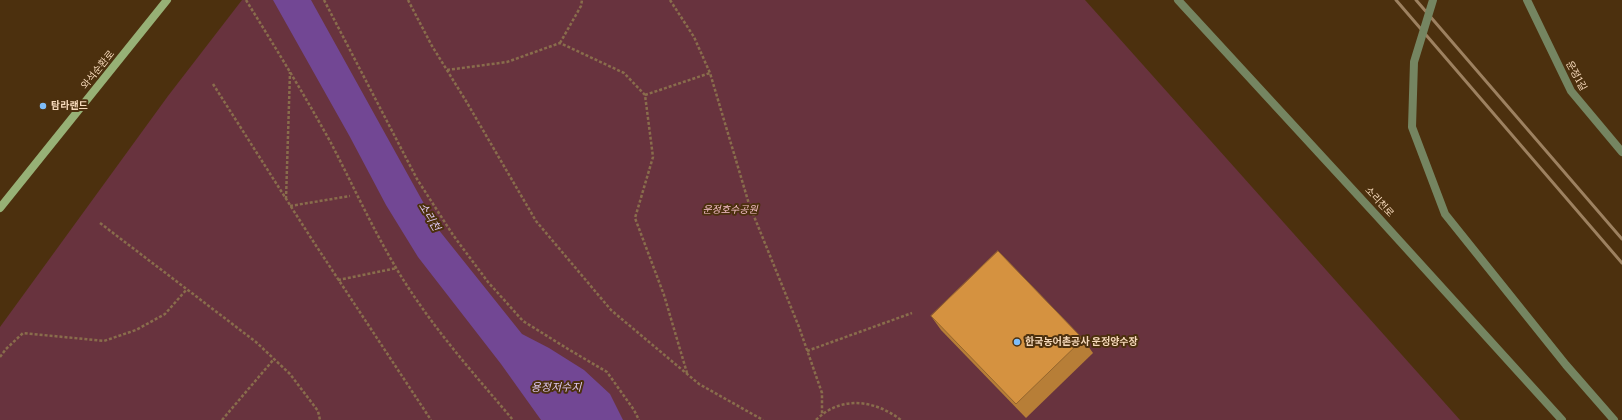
<!DOCTYPE html>
<meta charset="utf-8">
<style>
body{margin:0}
canvas{display:block;background:#4c300e}
</style>
<canvas width="1622" height="420"></canvas>
<script>
const c = document.querySelector('canvas').getContext('2d');
c.lineJoin = 'round';
function fill(path, color) { c.fillStyle = color; c.fill(path, 'evenodd'); }
function trace(path, color, width, dash) { c.strokeStyle = color; c.lineWidth = width; c.lineCap = dash ? 'butt' : 'round'; c.setLineDash(dash || []); c.stroke(path); }
function write(font, color, halo, rows, align = 'center') {
  c.font = font + ' Merriweather,"Noto Sans KR",serif'; c.lineWidth = 4; c.setLineDash([]); c.textBaseline = 'middle'; c.strokeStyle = halo; c.fillStyle = color; for (const [text, x, y, turn = 0] of rows) {
    c.save(); c.translate(x, y); c.rotate((+turn || 0) * Math.PI / 180); c.textAlign = isNaN(turn) ? turn : align; if (halo) c.strokeText(text, 0, 0); c.fillText(text, 0, 0); c.restore();
  }
}
const green = new Path2D(`
 M242,0h843l375,420h-1460v-93l168,-231z`);
const water = new Path2D(`
 M273,0h38l127,229 84,105 27,14 35,22 26,24 13,26h-82l-40,-56 -83,-107 -32,-52 -36,-68z`);
const path = new Path2D(`
 M246,0c29,47 58,94 85,143 28,54 52,109 87,159 29,42 63,80 95,118
 M324,0l93,179 36,56 35,47 35,39 45,28 39,23 27,38 5,10
 M408,0l24,46 34,55 70,120 75,89 88,74 64,36
 M670,0l24,37 16,36 39,131 50,123 23,66v22
 M560,43l21,-37 1,-6
 M447,70l60,-8 53,-19 64,30 21,22 8,62 -18,61 29,77 23,78
 M213,84l98,154 120,182
 M645,95l65,-22
 M286,199l4,-127
 M290,206l60,-10
 M100,223l156,119 34,32 28,37 2,9
 M338,280l59,-12
 M807,351l105,-38
 M0,357l6,-8 17,-16 81,8 32,-11 29,-16 22,-25
 M222,420l52,-61
 M816,420c25,-25 59,-20 85,0`);
const street = new Path2D(`
 M1178,0l198,215 186,205
 M1527,0l44,91 51,61`);
const secondary = new Path2D(`
 M0,208l167,-208`);
const rail = new Path2D(`
 M1396,0l226,263
 M1416,0l206,239`);
const streetBridge = new Path2D(`
 M1433,0l-19,62 -2,65 33,87 121,151 48,55`);
const wall = new Path2D(`
 M931,316l152,23 10,14 -67,65 -85,-88z`);
const building = new Path2D(`
 M998,251l85,88 -67,65 -85,-88z`);
const markers = [
 [43,106,4,"#7ebdf9"],
 [1017,342,4,"#7ebdf9"]
];
const streetNames = [
 ["와석순환로",98,70,-51],
 ["운정1길",1576,76,61],
 ["소리천로",1379,202,47]
];
const poiNames = [
 ["탐라랜드",51,106],
 ["한국농어촌공사 운정양수장",1025,342]
];
const parkNames = [
 ["운정호수공원",730,210]
];
const waterNames = [
 ["소리천",429,217,59],
 ["용정저수지",556,388]
];
fill(green, '#68333e');
fill(water, '#724794');
trace(path, '#896d4c', 2.5, [3, 2]);
trace(street, '#758561', 8);
trace(secondary, '#97b176', 8);
trace(rail, '#9d8160', 3);
trace(streetBridge, '#758561', 8);
fill(wall, '#b77e37');
fill(building, '#d59240');
trace(building, '#95662d', 1);
for (const [x, y, r, color] of markers) { const dot = new Path2D(); dot.arc(x, y, r, 0, 2 * Math.PI); c.fillStyle = color; c.fill(dot); trace(dot, '#4c300e', 1.5); }
write('10px', '#f6d9ba', '#4c300e', streetNames);
write('bold 10px', '#f6d9ba', '#4c300e', poiNames, 'left');
write('italic 10px', '#f7c1ca', '#4c300e', parkNames);
write('italic 11px', '#dec8f3', '#4c300e', waterNames);
</script>
